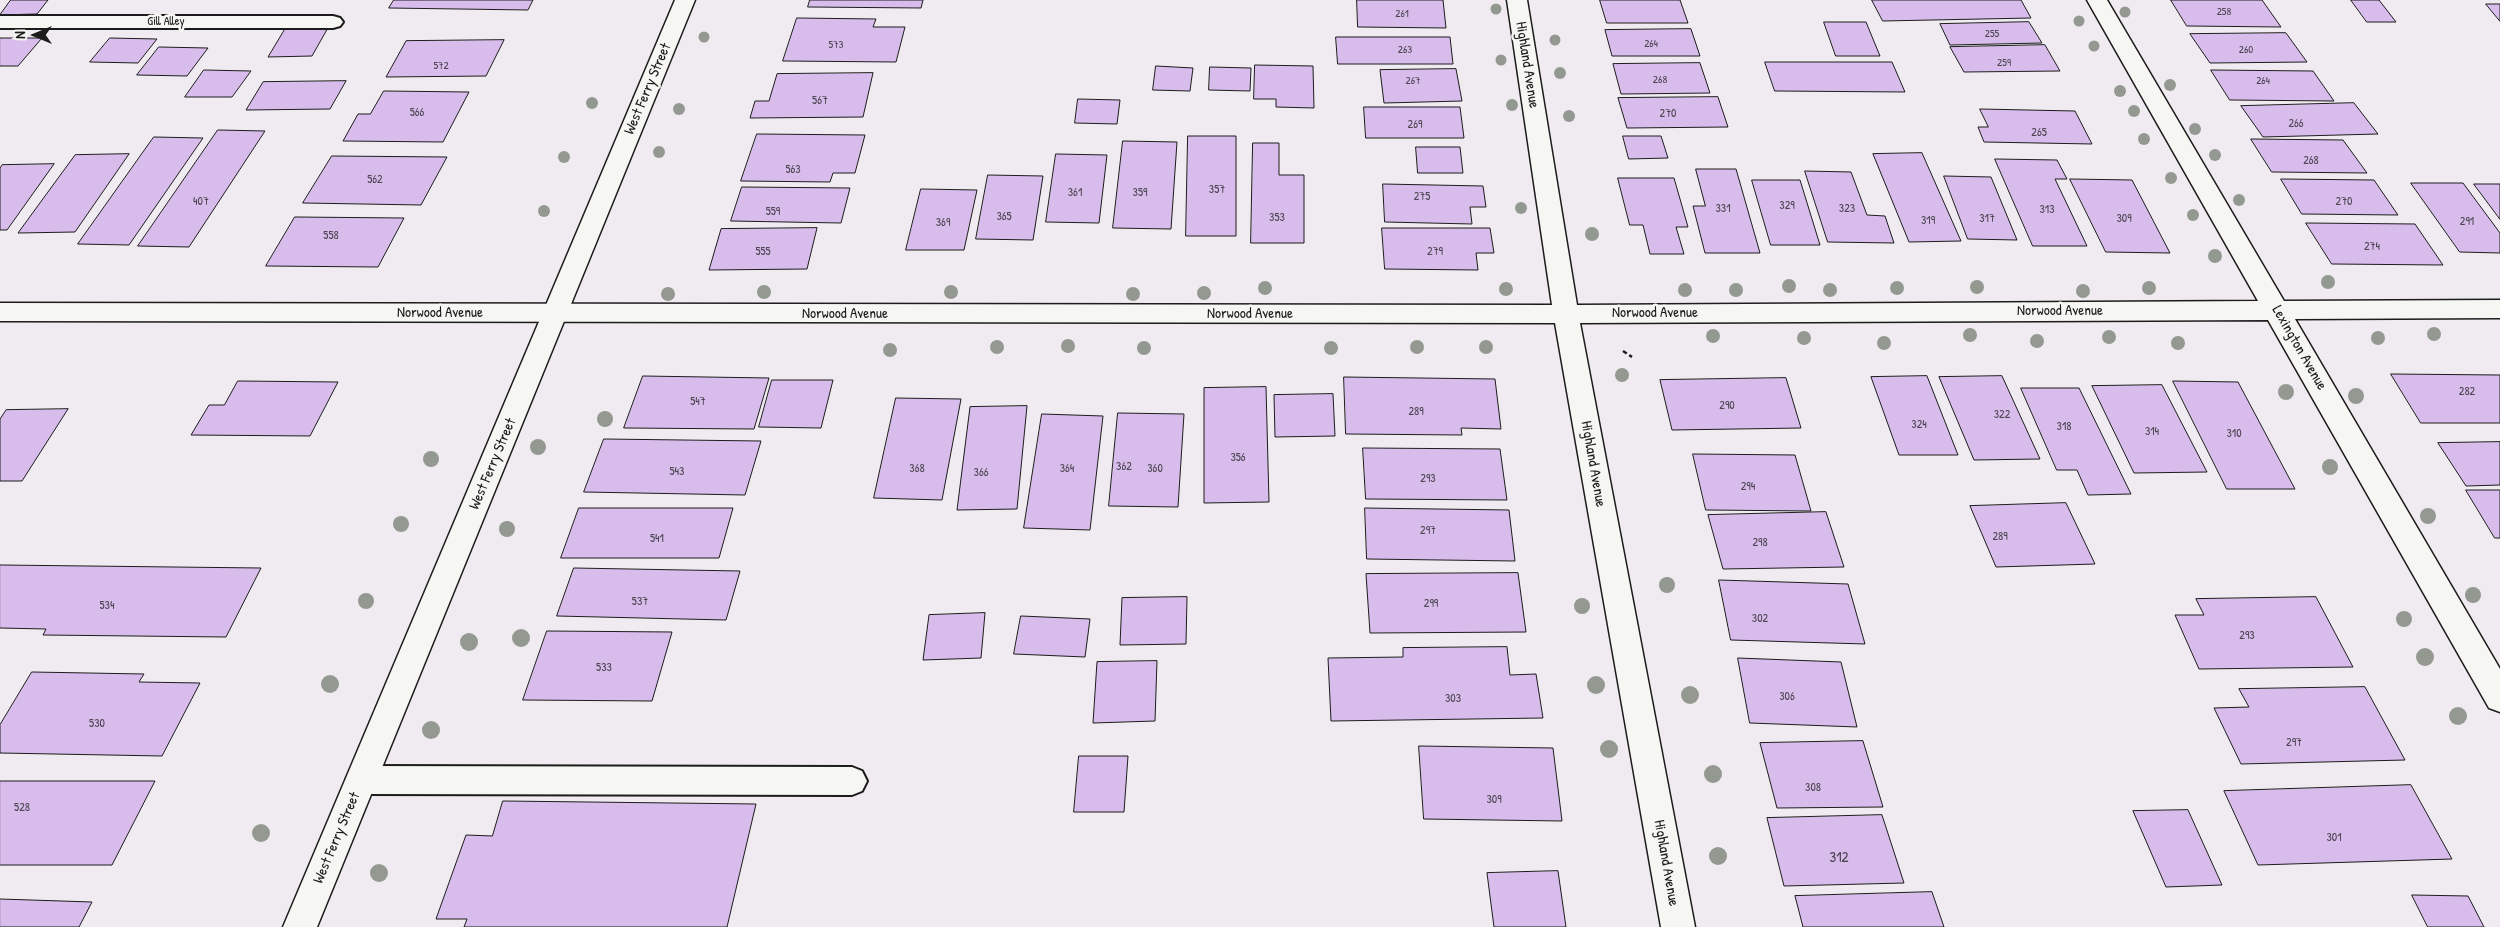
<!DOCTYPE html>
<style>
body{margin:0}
#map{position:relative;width:2500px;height:927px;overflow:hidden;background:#f0ebf1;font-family:"Patrick Hand",sans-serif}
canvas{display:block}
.north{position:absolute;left:10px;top:10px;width:50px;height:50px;-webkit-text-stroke:4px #f6f6f2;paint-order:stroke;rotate:270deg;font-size:14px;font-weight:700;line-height:20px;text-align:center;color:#1c1c1c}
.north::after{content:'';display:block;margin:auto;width:18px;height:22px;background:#1c1c1c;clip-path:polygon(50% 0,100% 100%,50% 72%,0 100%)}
</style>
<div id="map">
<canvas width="2500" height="927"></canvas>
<div class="north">N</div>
</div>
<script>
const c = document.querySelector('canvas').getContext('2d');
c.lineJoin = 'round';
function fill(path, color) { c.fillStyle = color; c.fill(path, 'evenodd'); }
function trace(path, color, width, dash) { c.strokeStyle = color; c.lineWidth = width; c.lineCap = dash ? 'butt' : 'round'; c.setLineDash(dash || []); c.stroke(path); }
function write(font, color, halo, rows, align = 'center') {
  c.font = font + ' "Patrick Hand",sans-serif'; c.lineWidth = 5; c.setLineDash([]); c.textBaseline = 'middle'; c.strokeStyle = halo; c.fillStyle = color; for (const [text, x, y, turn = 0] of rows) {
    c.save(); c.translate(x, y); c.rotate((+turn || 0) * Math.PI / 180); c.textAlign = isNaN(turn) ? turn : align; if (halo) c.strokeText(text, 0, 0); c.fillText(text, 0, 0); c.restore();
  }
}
const building = new Path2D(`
 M11,0h37l-11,14 -37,1z
 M394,0h139l-5,10 -139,-2z
 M810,0h113l-2,8 -113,-1z
 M1357,0h86l3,28 -88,-1z
 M1600,0h80l8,23h-81z
 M1872,0h149l10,18 -148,3z
 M2171,0h91l19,27 -94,-1z
 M2351,0h28l17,22h-29z
 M2486,4h14v17z
 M797,18l79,1 -3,8h32l-9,35 -113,-1z
 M1824,22h42l14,34h-44z
 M2029,22l13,21 -92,2 -10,-21z
 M329,26l-17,30 -44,1 18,-30z
 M1691,29l9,27h-88l-7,-26z
 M2286,33l21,29 -97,1 -20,-29z
 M1336,37h114l3,27h-115z
 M0,38h42l-24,28h-18z
 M110,38l47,1 -19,24 -48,-1z
 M504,40l-18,36 -100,1 20,-36z
 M2045,45l15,26 -96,1 -14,-25z
 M159,47l49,1 -21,28 -50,-1z
 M1765,62h127l13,30 -130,-1z
 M1700,63l10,30 -89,1 -8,-30z
 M1255,65l58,1 1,42 -38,-1v-8h-22z
 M1156,66l37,2 -3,23 -37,-1z
 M1210,67l41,1 -1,23 -41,-1z
 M1456,69l6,32 -78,2 -4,-33z
 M204,70l47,1 -19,26h-47z
 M2211,70l102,1 21,30 -104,-1z
 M873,73l-10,44 -113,1 5,-17h14l8,-27z
 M346,81l-16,28 -84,1 17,-28z
 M384,91l85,1 -26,50 -100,-1 15,-27h12z
 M1718,97l10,30 -101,1 -9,-30z
 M1078,99l42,1 -3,24 -42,-1z
 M2354,103l24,31 -115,3 -22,-31z
 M1364,107h96l4,31h-98z
 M1980,109l95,2 17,33 -108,-2 -6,-15h10z
 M218,130l47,1 -76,116 -51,-1z
 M757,134l108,1 -10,38h-22l-3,9 -89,-1z
 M1188,136h48v100h-50z
 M1623,136h38l7,22 -39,1z
 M154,137l49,1 -74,107 -51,-1z
 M2251,139l92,1 24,33 -95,-1z
 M1123,141l54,1 -6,87 -58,-1z
 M1253,143h26v32h25v68h-53z
 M1416,147h44l3,26h-45z
 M1922,153l39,88 -52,1 -36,-88z
 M129,154l-54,78 -57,1 57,-78z
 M1056,154l51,1 -8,68 -53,-1z
 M332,156l115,1 -26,48 -118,-2z
 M1995,159l62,1 10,19h-12l32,67h-54z
 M54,164l-47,66h-7v-62l2,-3z
 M1696,169h40l24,84h-55l-12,-47h12z
 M1805,171l46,1 16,43 18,1 9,27 -66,-1z
 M988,175l55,1 -10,64 -57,-1z
 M1944,176l47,1 26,63 -49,-1z
 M1618,178h56l14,49h-12l8,27h-34l-7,-29h-13z
 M2070,179l62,1 38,73 -64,-1z
 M2281,179l93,1 24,35 -96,-1z
 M1752,180h48l20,65h-49z
 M2411,183h52l37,50v20l-40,-1z
 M1383,184l100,2 3,21h-16l2,17 -87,-2z
 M2474,184h26v35z
 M742,187l108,1 -9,35 -110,-2z
 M921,189l56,1 -13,60h-58z
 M295,217l109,1 -26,49 -112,-1z
 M2306,223l109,1 28,41 -111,-1z
 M817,228l-10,41 -98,1 12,-41z
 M1382,228h108l4,25h-18l2,17 -93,-1z
 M2391,374l109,1v48h-79z
 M643,376l126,2 -15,51 -130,-1z
 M1927,376l31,79h-59l-28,-78z
 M2002,376l38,83 -66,1 -35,-83z
 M1344,377l151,2 6,50 -40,-1 1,7 -116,-1z
 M1786,378l15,50 -129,2 -12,-50z
 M772,380h61l-12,48 -62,-1z
 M238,381l100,1 -28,54 -119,-1 18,-30h15z
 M2173,381l65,1 57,107h-68z
 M2162,385l45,87 -73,1 -42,-87z
 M1266,387l3,115 -65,1v-115z
 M2021,388h58l52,106 -43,1 -11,-25h-20z
 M1333,394l2,42 -60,1 -1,-42z
 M896,398l65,1 -19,101 -68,-2z
 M1027,406l-10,103 -60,1 13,-103z
 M68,409l-46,72h-22v-62l6,-9z
 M1118,413l66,1 -6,93 -69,-1z
 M1042,414l61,2 -13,114 -66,-2z
 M604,439l157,2 -16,54 -161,-3z
 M2500,442v43l-34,1 -28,-43z
 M1363,448l137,1 7,51 -141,-1z
 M1693,454l102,1 16,56 -105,-1z
 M2466,490h34v48h-5z
 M2066,503l29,61 -99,3 -26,-61z
 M579,508h154l-14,50h-158z
 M1365,508l144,2 6,51 -148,-2z
 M1826,512l18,55 -121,2 -15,-54z
 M0,565l261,3 -35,69 -183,-2 3,-6 -46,-1z
 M574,568l166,3 -14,49 -169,-4z
 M1518,573l8,59 -156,1 -4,-59z
 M1719,580l129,4 17,60 -134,-4z
 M1187,597l-1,47 -66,1 2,-47z
 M2316,597l37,70 -154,2 -24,-54h29l-8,-16z
 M985,613l-4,45 -58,2 6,-45z
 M1021,616l69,3 -5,38 -71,-3z
 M547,631l125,1 -20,69 -129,-1z
 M1507,647l3,28 26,-1 7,44 -212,3 -3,-63 75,-1v-9z
 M1738,658l103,4 16,65 -107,-4z
 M1157,661l-2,60 -62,2 4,-61z
 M32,672l112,2 -5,8 61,1 -38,73 -162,-3v-28z
 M2365,687l40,73 -164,4 -27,-56 35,-1 -10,-18z
 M1863,741l20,66 -106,1 -17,-65z
 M1419,746l134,2 9,73 -138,-2z
 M1079,756h49l-4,56h-50z
 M0,781h155l-43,84h-112z
 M2411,785l41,74 -194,6 -34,-74z
 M503,801l253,3 -29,123h-263l3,-8h-31l30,-84 26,1z
 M2188,810l34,75 -56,2 -33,-76z
 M1882,815l22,68 -120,3 -17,-68z
 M1558,871l8,56h-72l-7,-54z
 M1932,892l12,35h-141l-8,-31z
 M2412,895l56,1 16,31h-56z
 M0,899l92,3 -13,25h-79z`);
const path = new Path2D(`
 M1623,351l9,6`);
const lane = new Path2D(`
 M0,16h333l7,2 3,4 -3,4 -7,2h-333z
 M361,766l491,1 10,4 5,10 -5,10 -10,4 -491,-1 -10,-4 -5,-10 5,-10z`);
const street = new Path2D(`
 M1507,0h20l50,305 681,-4 -171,-301h20l177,301 216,-1v18l-205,1 205,350v43l-11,-4 -221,-388 -688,3 115,604h-34l-106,-604 -1555,-2v-18l1552,2z`);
const secondary = new Path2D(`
 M675,0h20l-378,927h-34z`);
const trees = [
 [1496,9,5.5],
 [2125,12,5.5],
 [2079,21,5.5],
 [704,37,5.5],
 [1555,40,5.5],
 [2094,46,5.5],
 [1501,60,5.5],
 [1560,73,6],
 [2170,85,6],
 [2120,91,6],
 [592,103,6],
 [1512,105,6],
 [679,109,6],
 [2134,111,6],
 [1569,116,6],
 [2195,129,6],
 [2144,139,6],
 [659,152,6],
 [2215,155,6],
 [564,157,6],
 [2171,178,6],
 [2239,200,6],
 [1521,208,6],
 [544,211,6],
 [2193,215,6],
 [1592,234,7],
 [2215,256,7],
 [2328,282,7],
 [1789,286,7],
 [1977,287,7],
 [1265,288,7],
 [1897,288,7],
 [2149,288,7],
 [1506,289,7],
 [1685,290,7],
 [1736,290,7],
 [1830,290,7],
 [2083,291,7],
 [764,292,7],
 [951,292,7],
 [1204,293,7],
 [668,294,7],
 [1133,294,7],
 [2434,334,7],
 [1970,335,7],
 [1713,336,7],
 [2109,337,7],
 [1804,338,7],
 [2378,338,7],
 [2037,341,7],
 [1884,343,7],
 [2178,343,7],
 [1068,346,7],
 [997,347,7],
 [1417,347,7],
 [1486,347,7],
 [1144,348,7],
 [1331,348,7],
 [890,350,7],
 [1622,375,7],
 [2286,392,8],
 [2356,396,8],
 [605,419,8],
 [538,447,8],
 [431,459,8],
 [2330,467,8],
 [2428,516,8],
 [401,524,8],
 [507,529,8],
 [1667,585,8],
 [2473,595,8],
 [366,601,8],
 [1582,606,8],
 [2404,619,8],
 [521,638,9],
 [469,642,9],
 [2425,657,9],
 [330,684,9],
 [1596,685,9],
 [1690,695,9],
 [2458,716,9],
 [431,730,9],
 [1609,749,9],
 [1713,774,9],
 [261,833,9],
 [1718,856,9],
 [379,873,9]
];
const farNumbernames = [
 ["258",2224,12],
 ["261",1402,14],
 ["255",1992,34],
 ["264",1651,44],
 ["573",836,45],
 ["263",1405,50],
 ["260",2246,50],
 ["259",2004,63],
 ["572",441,66],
 ["268",1660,80],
 ["267",1413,81],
 ["264",2263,81]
];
const farStreetnames = [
 ["Gill Alley",166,22]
];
const numberNames = [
 ["567",820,101],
 ["566",417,113],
 ["270",1668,114],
 ["266",2296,124],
 ["269",1415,125],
 ["265",2039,133],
 ["268",2311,161],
 ["563",793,170],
 ["562",375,180],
 ["357",1217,190],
 ["361",1075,193],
 ["359",1140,193],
 ["275",1422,197],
 ["407",201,202],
 ["270",2344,202],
 ["329",1787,206],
 ["331",1723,209],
 ["323",1847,209],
 ["313",2047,210],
 ["559",773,212],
 ["365",1004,217],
 ["353",1277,218],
 ["317",1987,219],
 ["309",2124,219],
 ["319",1928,221],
 ["291",2467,222],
 ["369",943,223],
 ["558",331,236],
 ["274",2372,247],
 ["555",763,252],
 ["279",1435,252],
 ["282",2467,392],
 ["547",698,402],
 ["290",1727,406],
 ["289",1416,412],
 ["322",2002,415],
 ["324",1919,425],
 ["318",2064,427],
 ["314",2152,432],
 ["310",2234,434],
 ["356",1238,458],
 ["362",1124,467],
 ["368",917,469],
 ["364",1067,469],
 ["360",1155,469],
 ["543",677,472],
 ["366",981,473],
 ["293",1428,479],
 ["294",1748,487],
 ["297",1428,531],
 ["289",2000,537],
 ["541",657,539],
 ["298",1760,543],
 ["537",640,602],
 ["299",1431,604],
 ["534",107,606],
 ["302",1760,619],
 ["293",2247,636],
 ["533",604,668],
 ["306",1787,697],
 ["303",1453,699],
 ["530",97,724],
 ["297",2294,743],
 ["308",1813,788],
 ["309",1494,800],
 ["528",22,808],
 ["301",2334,838]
];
const streetNames = [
 ["Highland Avenue",1527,65,81],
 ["West Ferry Street",648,89,-67],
 ["Norwood Avenue",2060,311],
 ["Norwood Avenue",440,313],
 ["Norwood Avenue",1655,313],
 ["Norwood Avenue",845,314],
 ["Norwood Avenue",1250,314],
 ["Lexington Avenue",2299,348,60],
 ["West Ferry Street",493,464,-67],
 ["Highland Avenue",1593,464,80],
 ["West Ferry Street",337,838,-67],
 ["Highland Avenue",1666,863,80]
];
const nearNumbernames = [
 ["312",1839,858]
];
fill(building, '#d8bdec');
trace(building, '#1c1c1c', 1);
trace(lane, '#1c1c1c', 4);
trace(street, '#1c1c1c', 3);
trace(secondary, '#1c1c1c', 3);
trace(path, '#1c1c1c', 2.5, [4.5, 3]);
fill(lane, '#f6f6f2');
fill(street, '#f6f6f2');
fill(secondary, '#f6f6f2');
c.fillStyle = '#939991';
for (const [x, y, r] of trees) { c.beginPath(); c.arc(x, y, r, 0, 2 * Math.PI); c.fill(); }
write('11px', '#4b4450', null, farNumbernames);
write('12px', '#1c1c1c', '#f6f6f2', farStreetnames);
write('12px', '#4b4450', null, numberNames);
write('15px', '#1c1c1c', '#f6f6f2', streetNames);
write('15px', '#4b4450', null, nearNumbernames);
</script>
